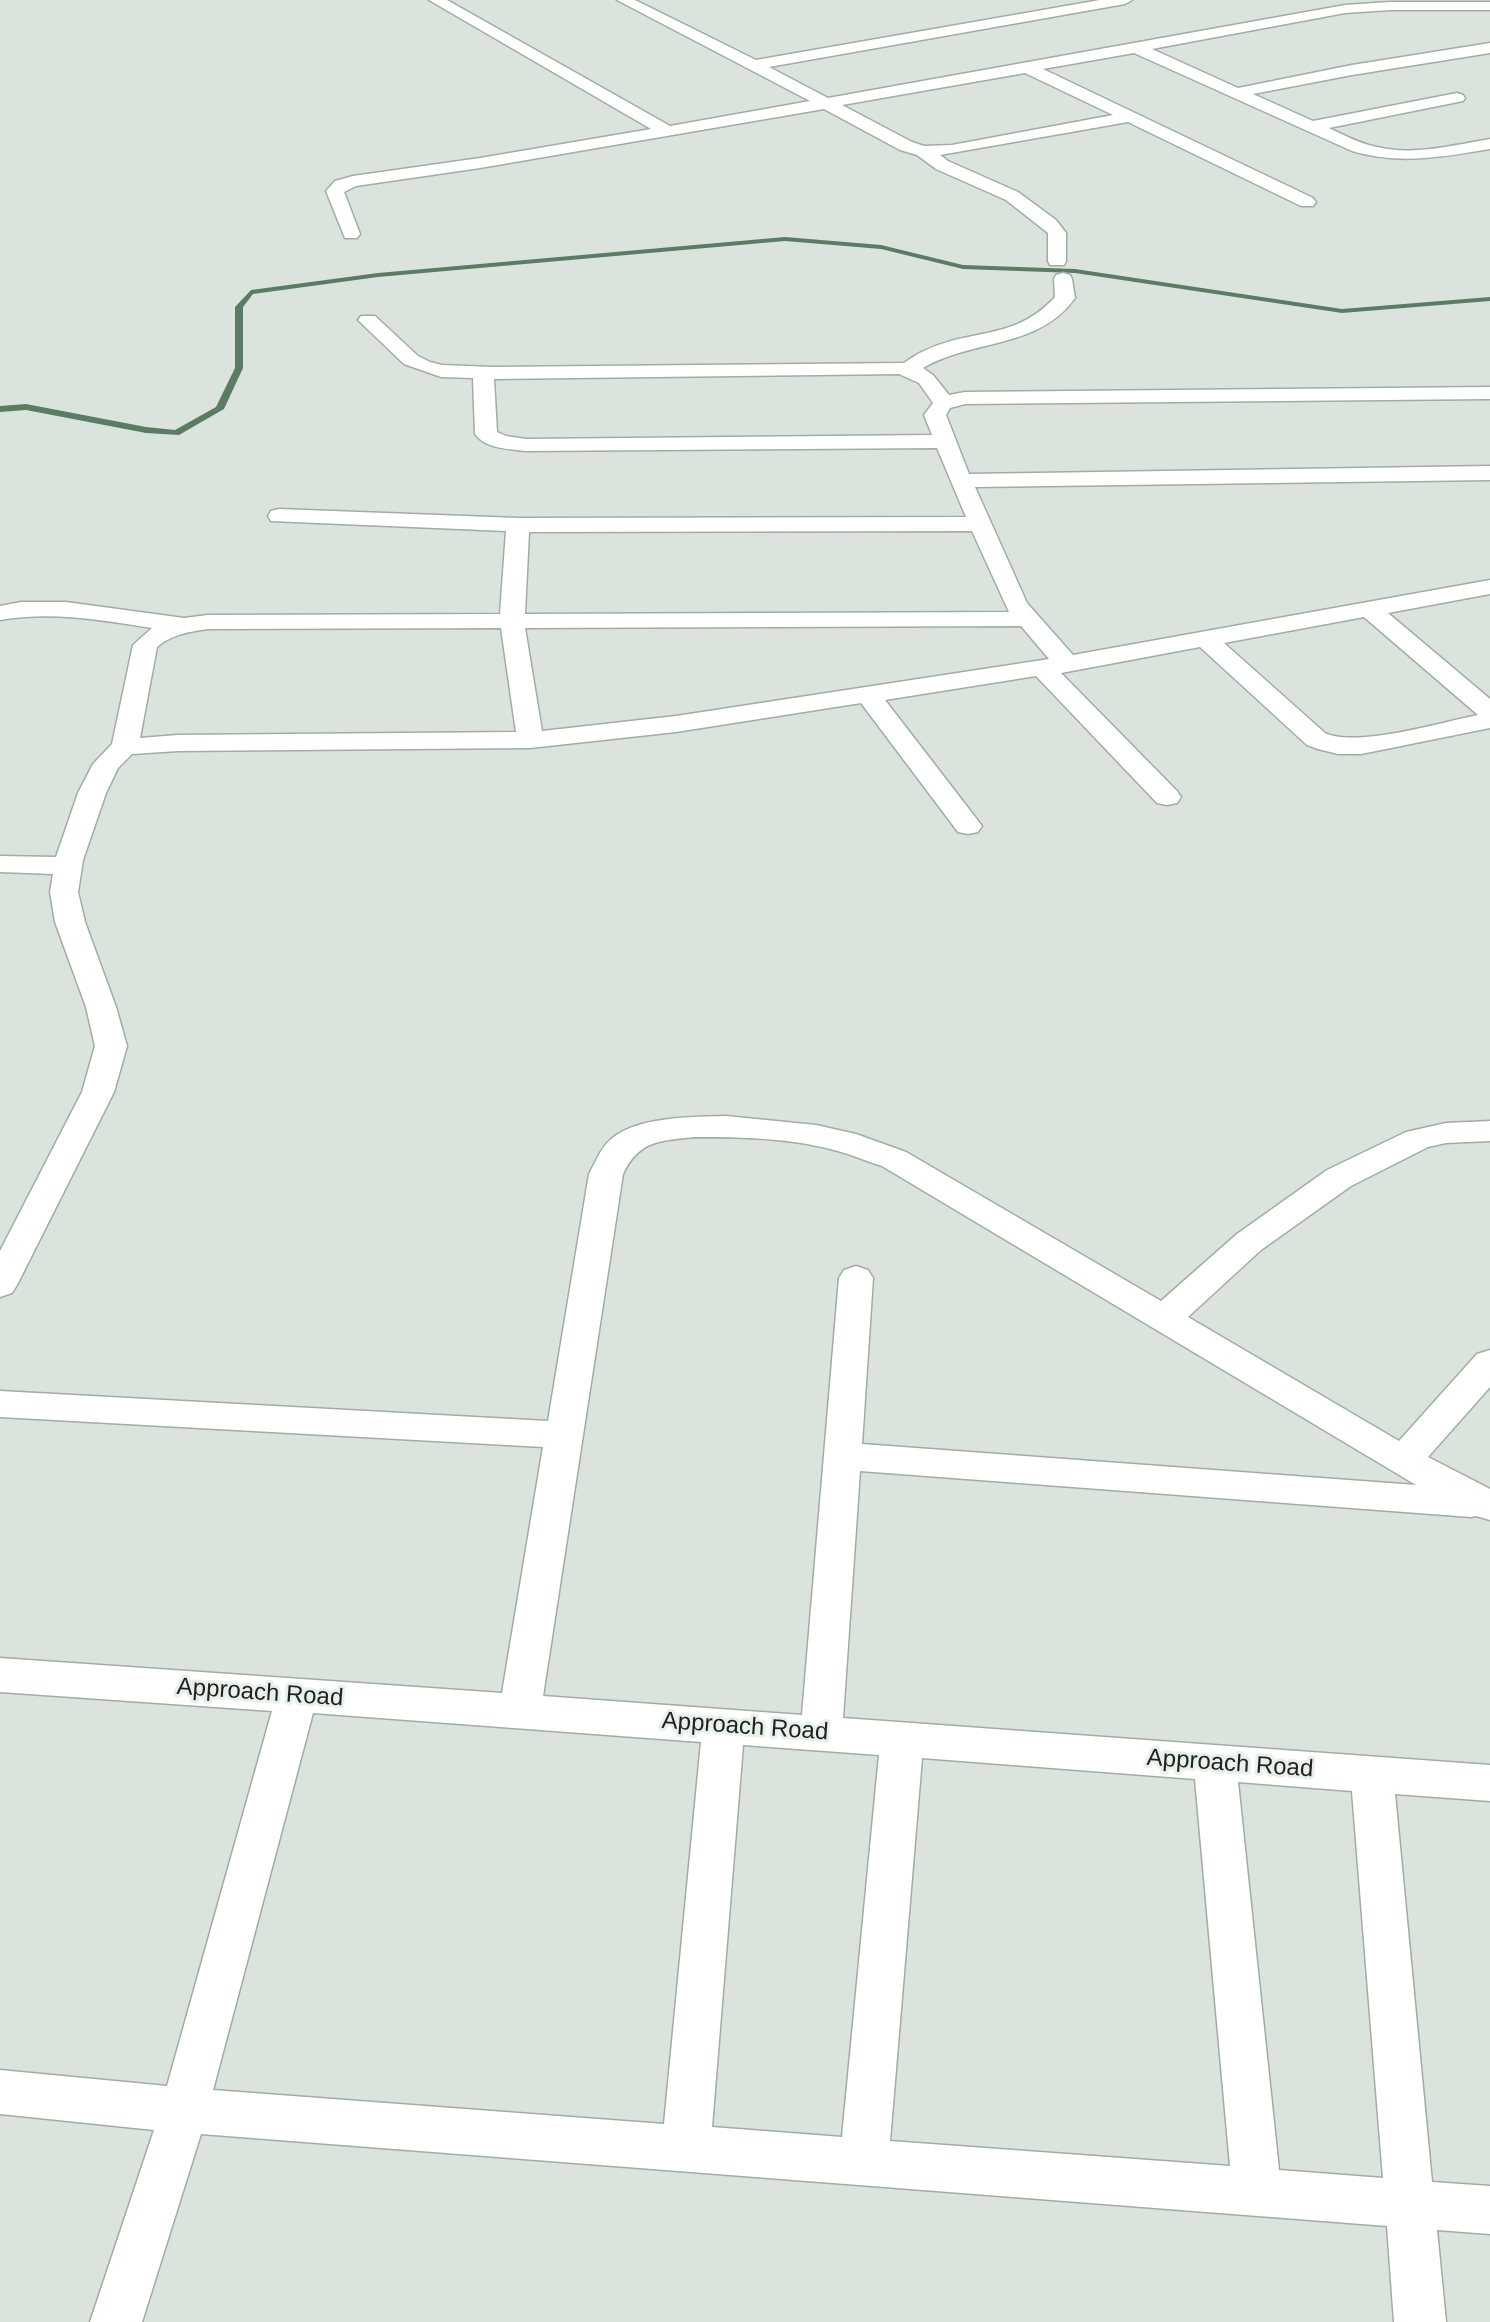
<!DOCTYPE html>
<style>
body{margin:0}
canvas{display:block;background:#dae4dc}
</style>
<canvas width="1490" height="2322"></canvas>
<script>
const c = document.querySelector('canvas').getContext('2d');
c.lineJoin = 'round';
function fill(path, color) { c.fillStyle = color; c.fill(path, 'evenodd'); }
function trace(path, color, width, dash) { c.strokeStyle = color; c.lineWidth = width; c.lineCap = dash ? 'butt' : 'round'; c.setLineDash(dash || []); c.stroke(path); }
function write(font, color, halo, rows, align = 'center') {
  c.font = font + ' Helvetica,sans-serif'; c.lineWidth = 6; c.setLineDash([]); c.textBaseline = 'middle'; c.strokeStyle = halo; c.fillStyle = color; for (const [text, x, y, turn = 0] of rows) {
    c.save(); c.translate(x, y); c.rotate((+turn || 0) * Math.PI / 180); c.textAlign = isNaN(turn) ? turn : align; if (halo) c.strokeText(text, 0, 0); c.fillText(text, 0, 0); c.restore();
  }
}
const stream = new Path2D(`
 M785,237l96,8 82,20 112,4 267,40 148,-12v4l-148,12 -267,-40 -112,-4 -82,-20 -96,-8 -407,36 -125,17 -10,13v61l-19,41 -45,26 -33,-2 -120,-23 -26,2v-6l26,-2 120,23 29,3 41,-23 19,-39v-61l16,-17 127,-17z`);
const minor = new Path2D(`
 M429,0h18l223,126 140,-25 -193,-101h18l121,60 344,-60h32l-7,4 -356,63 59,31 517,-93 45,-3h100v8h-100l-45,3 -193,36 86,39 114,-23 138,-22v10l-138,22 -99,19 60,27 144,-28 6,2 2,3 -2,3 -134,27c15,7 31,16 48,19 37,9 77,-2 113,-8v10c-48,8 -91,16 -138,2l-218,-98 -91,16 270,129 3,4 -3,4h-12l-173,-84 -188,33 8,6 70,31 38,28 10,13v28l-2,4h-14l-2,-4v-28l-42,-33 -70,-31 -19,-14 -17,-5 -76,-41 -344,59 -124,18 -12,6 16,42 -3,4h-12l-19,-47 9,-10 18,-5 127,-18 171,-29zM1025,73l88,42 -161,30 -28,1 -12,-4 -70,-37z
 M1063,273l7,2 2,4 3,19c-36,51 -103,41 -152,70l10,7 16,20 16,-3 525,-5v12l-525,5 -15,4 -4,7 23,59 521,-8v14l-515,7 52,116 46,52 417,-75v14l-102,19 102,86v29l-129,26h-23l-20,-5 -11,-4 -107,-98 -139,26 116,118 4,6 -4,6 -10,2 -10,-2 -121,-127 -151,24 97,126 -4,6 -10,2 -10,-2 -97,-129 -185,29 -146,16 -352,3 -46,3 -14,14 -12,25 -23,67 -5,32 7,30 31,85 11,39 -13,46 -97,193 -5,8 -12,4v-46l82,-159 13,-46 -9,-39 -31,-85 -5,-30 3,-18 -53,-2v-16l56,1 22,-64 15,-29 19,-20 21,-99 19,-17c-51,-8 -101,-17 -152,-8v-14l21,-4h45l118,16 24,-3 292,-1 6,-83 -235,-10 -3,-5 3,-5 8,-2 239,9 448,-1 -29,-69 -411,3c-17,-2 -40,-2 -51,-17l-2,-56 -32,-1 -37,-13 -46,-44 3,-4h14l43,40 12,6 12,3 51,2 411,-4c6,-4 13,-9 20,-12 47,-23 91,-10 131,-54l-1,-18 2,-4zM899,374l20,9 14,20 -9,12 8,20 -406,4 -20,-3 -9,-4 -3,-53zM972,531l37,81 -484,2 4,-82zM1364,617l114,98c-36,7 -121,33 -153,18l-101,-90zM1021,626l28,33 -373,57 -134,15 -17,-103zM501,628l15,104 -338,3 -38,3 17,-91c15,-13 32,-15 51,-18z
 M726,1116l90,9 40,9 50,18 255,149 76,-67 90,-64 79,-38 40,-9 44,-2v20l-44,2 -18,4 -77,39 -90,64 -73,67 211,124 78,-87 13,-4v37l-62,70 62,32v31l-14,-4 -5,1 -611,-46 -17,247 647,47v36l-95,-7 37,388 58,4v48l-53,-4 9,92h-52l-7,-96 -1186,-92 -59,188h-52l64,-192 -154,-16v-44l167,16 105,-375 -272,-19v-34l502,35 41,-246 -543,-30v-26l548,30 41,-247c6,-11 11,-24 19,-32 25,-26 85,-25 118,-26zM694,1137c48,0 98,1 144,14 15,4 30,11 44,15l534,319 -554,-41 11,-166 -5,-8 -12,-4 -12,4 -5,8 -37,437 -259,-19 80,-522c16,-34 37,-33 71,-37zM313,1713l388,29 -37,382 -451,-34zM743,1745l136,10 -37,382 -130,-10zM922,1758l273,21 35,387 -340,-25zM1238,1782l114,9 31,387 -104,-8z`);
const nearStreetnames = [
 ["Approach Road",260,1693,4],
 ["Approach Road",745,1727,4],
 ["Approach Road",1230,1764,4]
];
fill(stream, '#5a7c64');
trace(minor, '#a2aca5', 3);
fill(minor, '#fff');
write('24px', '#1f221f', '#e7f1e9', nearStreetnames);
</script>
